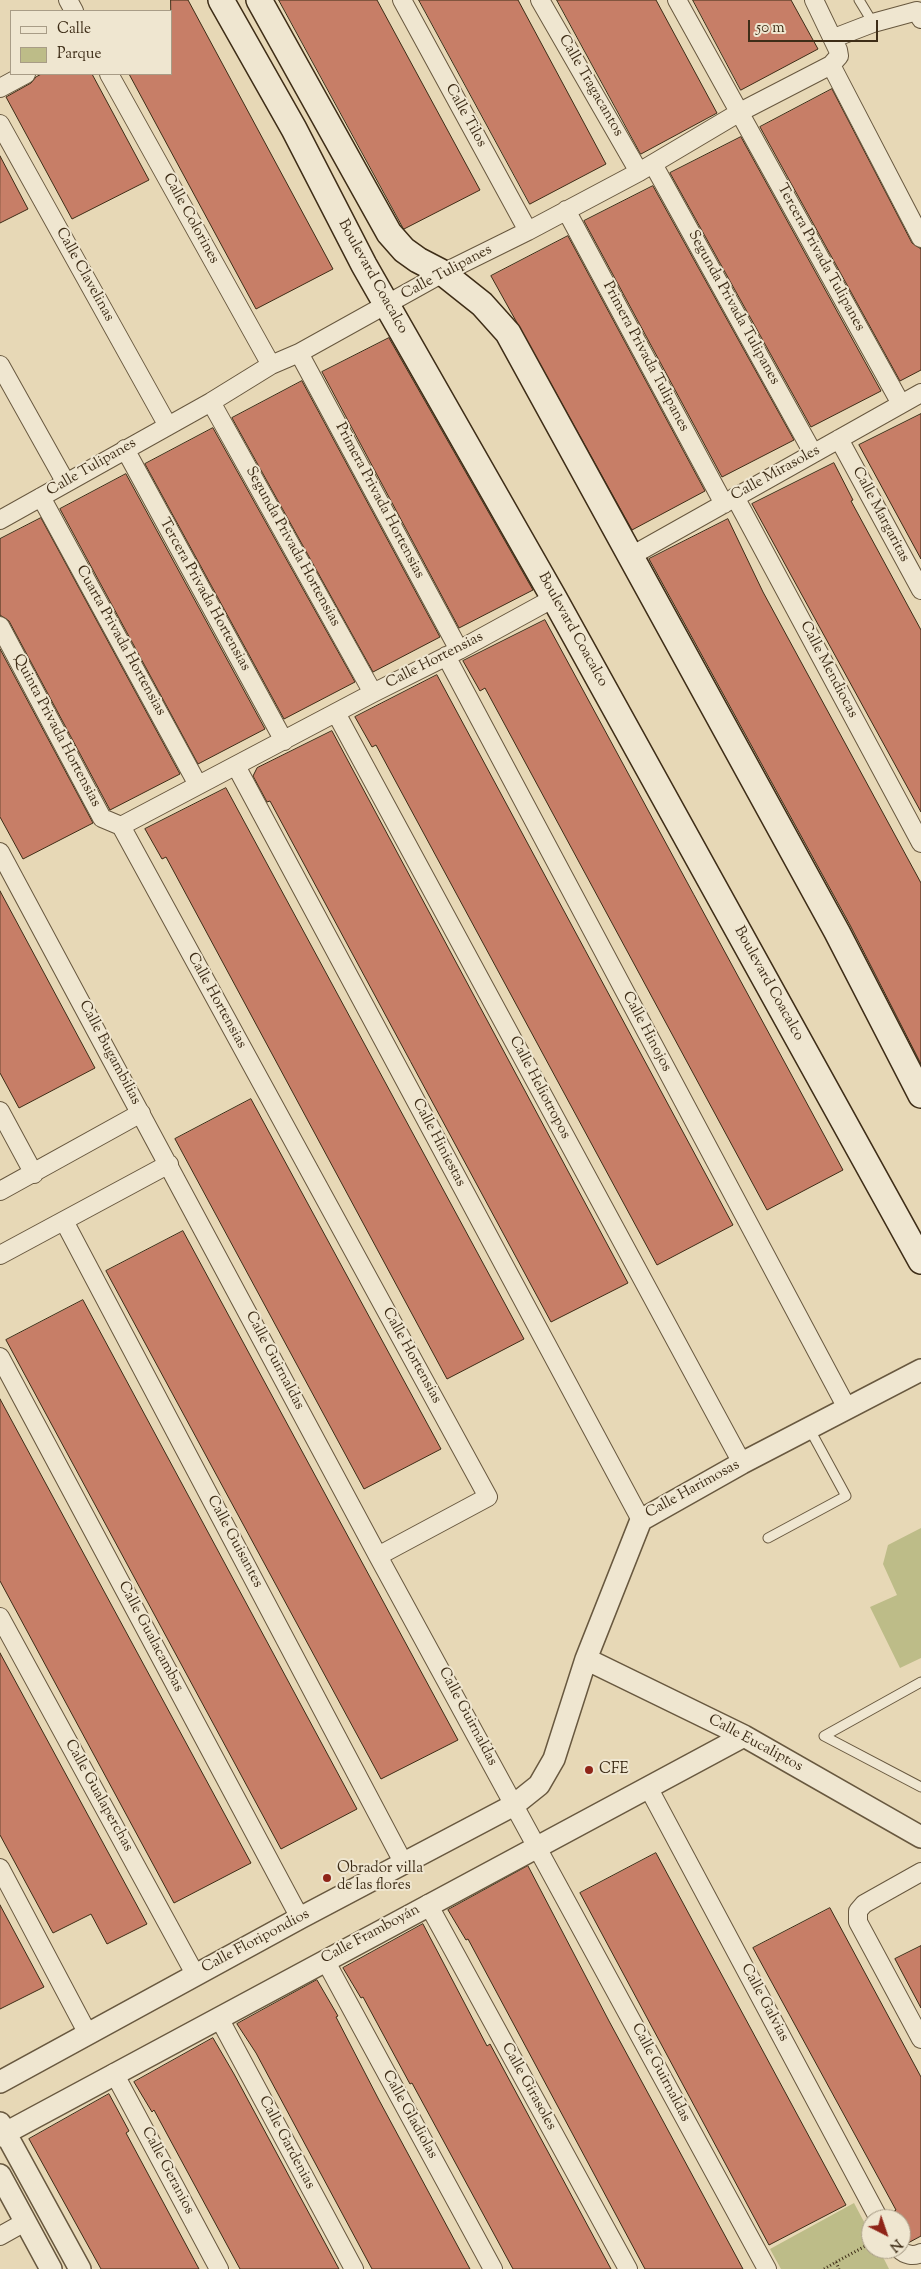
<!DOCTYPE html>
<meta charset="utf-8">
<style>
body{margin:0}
#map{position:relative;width:921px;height:2269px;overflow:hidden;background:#e7d8b6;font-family:"Sorts Mill Goudy",serif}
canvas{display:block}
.legend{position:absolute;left:10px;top:10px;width:162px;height:65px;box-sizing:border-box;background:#efe6d0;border:1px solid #a89c86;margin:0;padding:6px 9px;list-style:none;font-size:15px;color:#3e2d17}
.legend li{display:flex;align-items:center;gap:10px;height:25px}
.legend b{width:25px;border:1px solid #a89c86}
.north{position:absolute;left:861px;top:2209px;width:50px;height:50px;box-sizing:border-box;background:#efe6d0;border:1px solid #a89c86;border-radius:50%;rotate:139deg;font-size:14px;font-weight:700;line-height:20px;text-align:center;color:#3e2d17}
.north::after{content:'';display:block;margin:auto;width:18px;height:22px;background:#8f2418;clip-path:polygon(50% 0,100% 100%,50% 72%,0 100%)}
.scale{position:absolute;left:748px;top:20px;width:130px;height:22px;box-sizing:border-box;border:2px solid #3e2d17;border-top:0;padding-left:6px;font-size:15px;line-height:18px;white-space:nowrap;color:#3e2d17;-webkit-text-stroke:4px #efe6d0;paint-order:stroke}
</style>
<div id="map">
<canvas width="921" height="2269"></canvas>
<ul class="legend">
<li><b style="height:6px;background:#efe6d0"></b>Calle</li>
<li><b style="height:14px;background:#bdbc88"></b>Parque</li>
</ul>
<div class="north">N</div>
<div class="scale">50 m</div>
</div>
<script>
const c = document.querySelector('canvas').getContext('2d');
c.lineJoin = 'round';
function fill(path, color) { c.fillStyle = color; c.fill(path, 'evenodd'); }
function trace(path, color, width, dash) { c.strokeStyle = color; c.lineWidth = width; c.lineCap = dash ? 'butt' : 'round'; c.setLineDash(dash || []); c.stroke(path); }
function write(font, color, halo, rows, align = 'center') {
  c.font = font + ' "Sorts Mill Goudy",serif'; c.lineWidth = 4; c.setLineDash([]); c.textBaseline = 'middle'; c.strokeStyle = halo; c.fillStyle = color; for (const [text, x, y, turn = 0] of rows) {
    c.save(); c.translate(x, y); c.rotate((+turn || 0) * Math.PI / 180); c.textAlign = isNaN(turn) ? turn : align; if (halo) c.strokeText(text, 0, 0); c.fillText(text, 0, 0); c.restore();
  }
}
const green = new Path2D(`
 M921,1528v130l-21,10 -30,-61 27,-12 -14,-31 5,-19z
 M854,2203l17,32v14h8l10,20h-108l-11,-20z`);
const building = new Path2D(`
 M171,0h17l145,269 -77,40 -127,-235h42z
 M279,0h98l103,190 -76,39z
 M419,0h99l88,164 -76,40z
 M557,0h99l61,113 -76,41z
 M693,0h98l27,49 -77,41z
 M42,74h50l57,106 -77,39 -66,-122 25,-14 5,-6z
 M832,89l80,154 9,6v121l-21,11 -140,-254z
 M741,137l140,254 -70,36 -141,-254z
 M0,156l28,53 -28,14z
 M653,186l141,254 -72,37 -138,-256z
 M568,236l137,255 -73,39 -141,-254z
 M389,338l144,252 -74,38 -137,-256z
 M302,381l138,256 -67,35 -141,-254z
 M921,414v145l-62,-114z
 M213,428l142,254 -71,37 -139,-255z
 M834,463l19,37 -2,1 70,129v182l-169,-308z
 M126,474l139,255 -67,35 -138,-255z
 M41,518l139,256 -70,36 -101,-189 -9,-6v-76z
 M728,519l35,73 158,291v181l-71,-139 -201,-366z
 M545,620l298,550 -76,40 -282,-522 -5,3 -17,-30z
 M0,649l93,174 -70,36 -23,-42z
 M437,675l296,550 -76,40 -267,-494 -14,-26 -4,2 -17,-30z
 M332,731l296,552 -77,39 -281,-521 -3,1 -14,-26 4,-8z
 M226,788l298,551 -77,40 -281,-522 -4,2 -17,-30z
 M0,891l95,177 -76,40 -19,-35z
 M251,1099l190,350 -77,40 -189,-350z
 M183,1231l275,509 -77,39 -275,-508z
 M83,1300l274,509 -76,40 -275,-509z
 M0,1399l251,464 -77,40 -174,-322z
 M0,1653l147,271 -40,20 -16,-30 -38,19 -53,-98z
 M656,1853l190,352 -77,40 -189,-352z
 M528,1866l81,155 134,248h-98l-177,-330 -2,1 -18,-30z
 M0,1905l44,82 -44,22z
 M830,1908l91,169v159l-13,7 -7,-14v-10h-5l-3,-7 3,-2 -143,-262z
 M423,1924l64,122 3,-2 121,225h-98l-101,-186 -2,1 -47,-87 -2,1 -18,-30z
 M921,1946v62l-26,-49z
 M317,1980l21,36 -2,1 43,83 91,169h-98l-116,-216 -19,-29z
 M213,2038l21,36 105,195h-99l-86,-159 -2,2 -18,-30z
 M109,2094l20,37 -3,2 73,136h-98l-72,-130z`);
const path = new Path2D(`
 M836,2262l35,-19
 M824,2269l12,-7 3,7`);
const service = new Path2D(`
 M859,0l14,23
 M768,1538l78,-42 -37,-68
 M921,1682l-97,54 97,51`);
const minor = new Path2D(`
 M68,0l6,11
 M402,0l126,231
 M540,0l99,172
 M677,0l224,404
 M834,38l39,-15 44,-12 4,8
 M831,65l90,173
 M109,74l162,291
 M0,88l26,-14
 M0,124l168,302
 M653,164l160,289
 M566,210l158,294
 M299,353l160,297
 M0,365l66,118
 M211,402l162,291
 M839,439l82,151
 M125,449l159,292
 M41,497l157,288
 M735,497l186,346
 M0,520l211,-118 60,-37 28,-12 144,-80 85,-42 111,-59 101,-60 91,-47 8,-9 -1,-6 -24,-50
 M631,556l290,-163
 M0,626l102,192 19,8
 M446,656l401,752
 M336,713l406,750
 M236,766l405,754
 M121,826l367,671 -110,59
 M121,826l252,-133 86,-43 95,-52
 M0,852l378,704 389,713
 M0,1111l34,63
 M0,1191l141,-78
 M64,1221l339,641
 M0,1255l169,-91
 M0,1357l300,561
 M0,1617l195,357
 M648,1787l231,432
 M0,1868l88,166
 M921,1872l-57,32 -6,7v11l63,117
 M428,1904l200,365
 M325,1960l168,309
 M219,2018l135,251
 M114,2073l105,196
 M0,2236l25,-14
 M899,2249c6,6 14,8 22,4`);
const tertiary = new Path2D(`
 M586,1659l158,77 177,101
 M0,2082l300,-164 214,-113 25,-20 15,-26 32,-100 55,-139 101,-57 179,-93
 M0,2123l80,146
 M0,2136l744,-400
 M0,2175l51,94`);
const secondary = new Path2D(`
 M221,0l73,129 70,136 190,333 367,663
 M259,0l130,233 15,17 14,10 25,13 39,31 26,29 329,599 84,163`);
const markers = [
 [589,1770,5,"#8f2418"],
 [327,1878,5,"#8f2418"]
];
const streetNames = [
 ["Calle Tragacantos",590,86,60],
 ["Calle Tilos",465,116,61],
 ["Calle Colorines",190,219,61],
 ["Tercera Privada Tulipanes",820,258,61],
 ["Calle Tulipanes",447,273,-28],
 ["Calle Clavelinas",84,275,61],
 ["Boulevard Coacalco",372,277,61],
 ["Segunda Privada Tulipanes",733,308,61],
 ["Primera Privada Tulipanes",645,357,62],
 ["Calle Tulipanes",92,468,-30],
 ["Calle Mirasoles",776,474,-29],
 ["Primera Privada Hortensias",379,501,62],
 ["Calle Margaritas",880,515,62],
 ["Segunda Privada Hortensias",292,547,61],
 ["Tercera Privada Hortensias",204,595,61],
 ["Boulevard Coacalco",572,630,61],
 ["Cuarta Privada Hortensias",120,641,61],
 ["Calle Hortensias",435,661,-27],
 ["Calle Mendiocas",828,670,62],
 ["Quinta Privada Hortensias",56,731,62],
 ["Boulevard Coacalco",768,984,61],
 ["Calle Hortensias",216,1001,61],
 ["Calle Hinojos",646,1032,62],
 ["Calle Bugambilias",109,1053,62],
 ["Calle Heliotropos",539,1088,62],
 ["Calle Hiniestas",438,1143,62],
 ["Calle Hortensias",411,1356,61],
 ["Calle Guirnaldas",274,1361,62],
 ["Calle Harimosas",693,1490,-29],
 ["Calle Guisantes",234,1542,62],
 ["Calle Gualacambas",150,1637,62],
 ["Calle Guirnaldas",467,1717,62],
 ["Calle Eucaliptos",755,1744,28],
 ["Calle Gualaperchas",98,1796,61],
 ["Calle Framboyán",371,1935,-28],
 ["Calle Floripondios",256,1942,-28],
 ["Calle Galvias",764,2003,62],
 ["Calle Guirnaldas",660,2073,62],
 ["Calle Girasoles",528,2087,61],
 ["Calle Gladiolas",409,2115,61],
 ["Calle Gardenias",286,2143,62],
 ["Calle Geranios",167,2171,62]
];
const poiNames = [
 ["CFE",599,1770],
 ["Obrador villa",337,1869],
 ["de las flores",337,1886]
];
fill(green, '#bdbc88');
fill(building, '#c77e67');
trace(building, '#3e2d17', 1);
trace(service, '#68583f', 11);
trace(minor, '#68583f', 20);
trace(tertiary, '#68583f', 24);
trace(secondary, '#3e2d17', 28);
trace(path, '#3e2d17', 3, [1, 2.5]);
trace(service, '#efe6d0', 9);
trace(minor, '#efe6d0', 18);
trace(tertiary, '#efe6d0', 21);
trace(secondary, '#efe6d0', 25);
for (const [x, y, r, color] of markers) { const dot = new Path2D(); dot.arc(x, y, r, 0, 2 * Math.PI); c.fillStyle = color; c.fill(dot); trace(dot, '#efe6d0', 2); }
write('15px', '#3e2d17', '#efe6d0', streetNames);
write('15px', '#3e2d17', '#efe6d0', poiNames, 'left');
</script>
